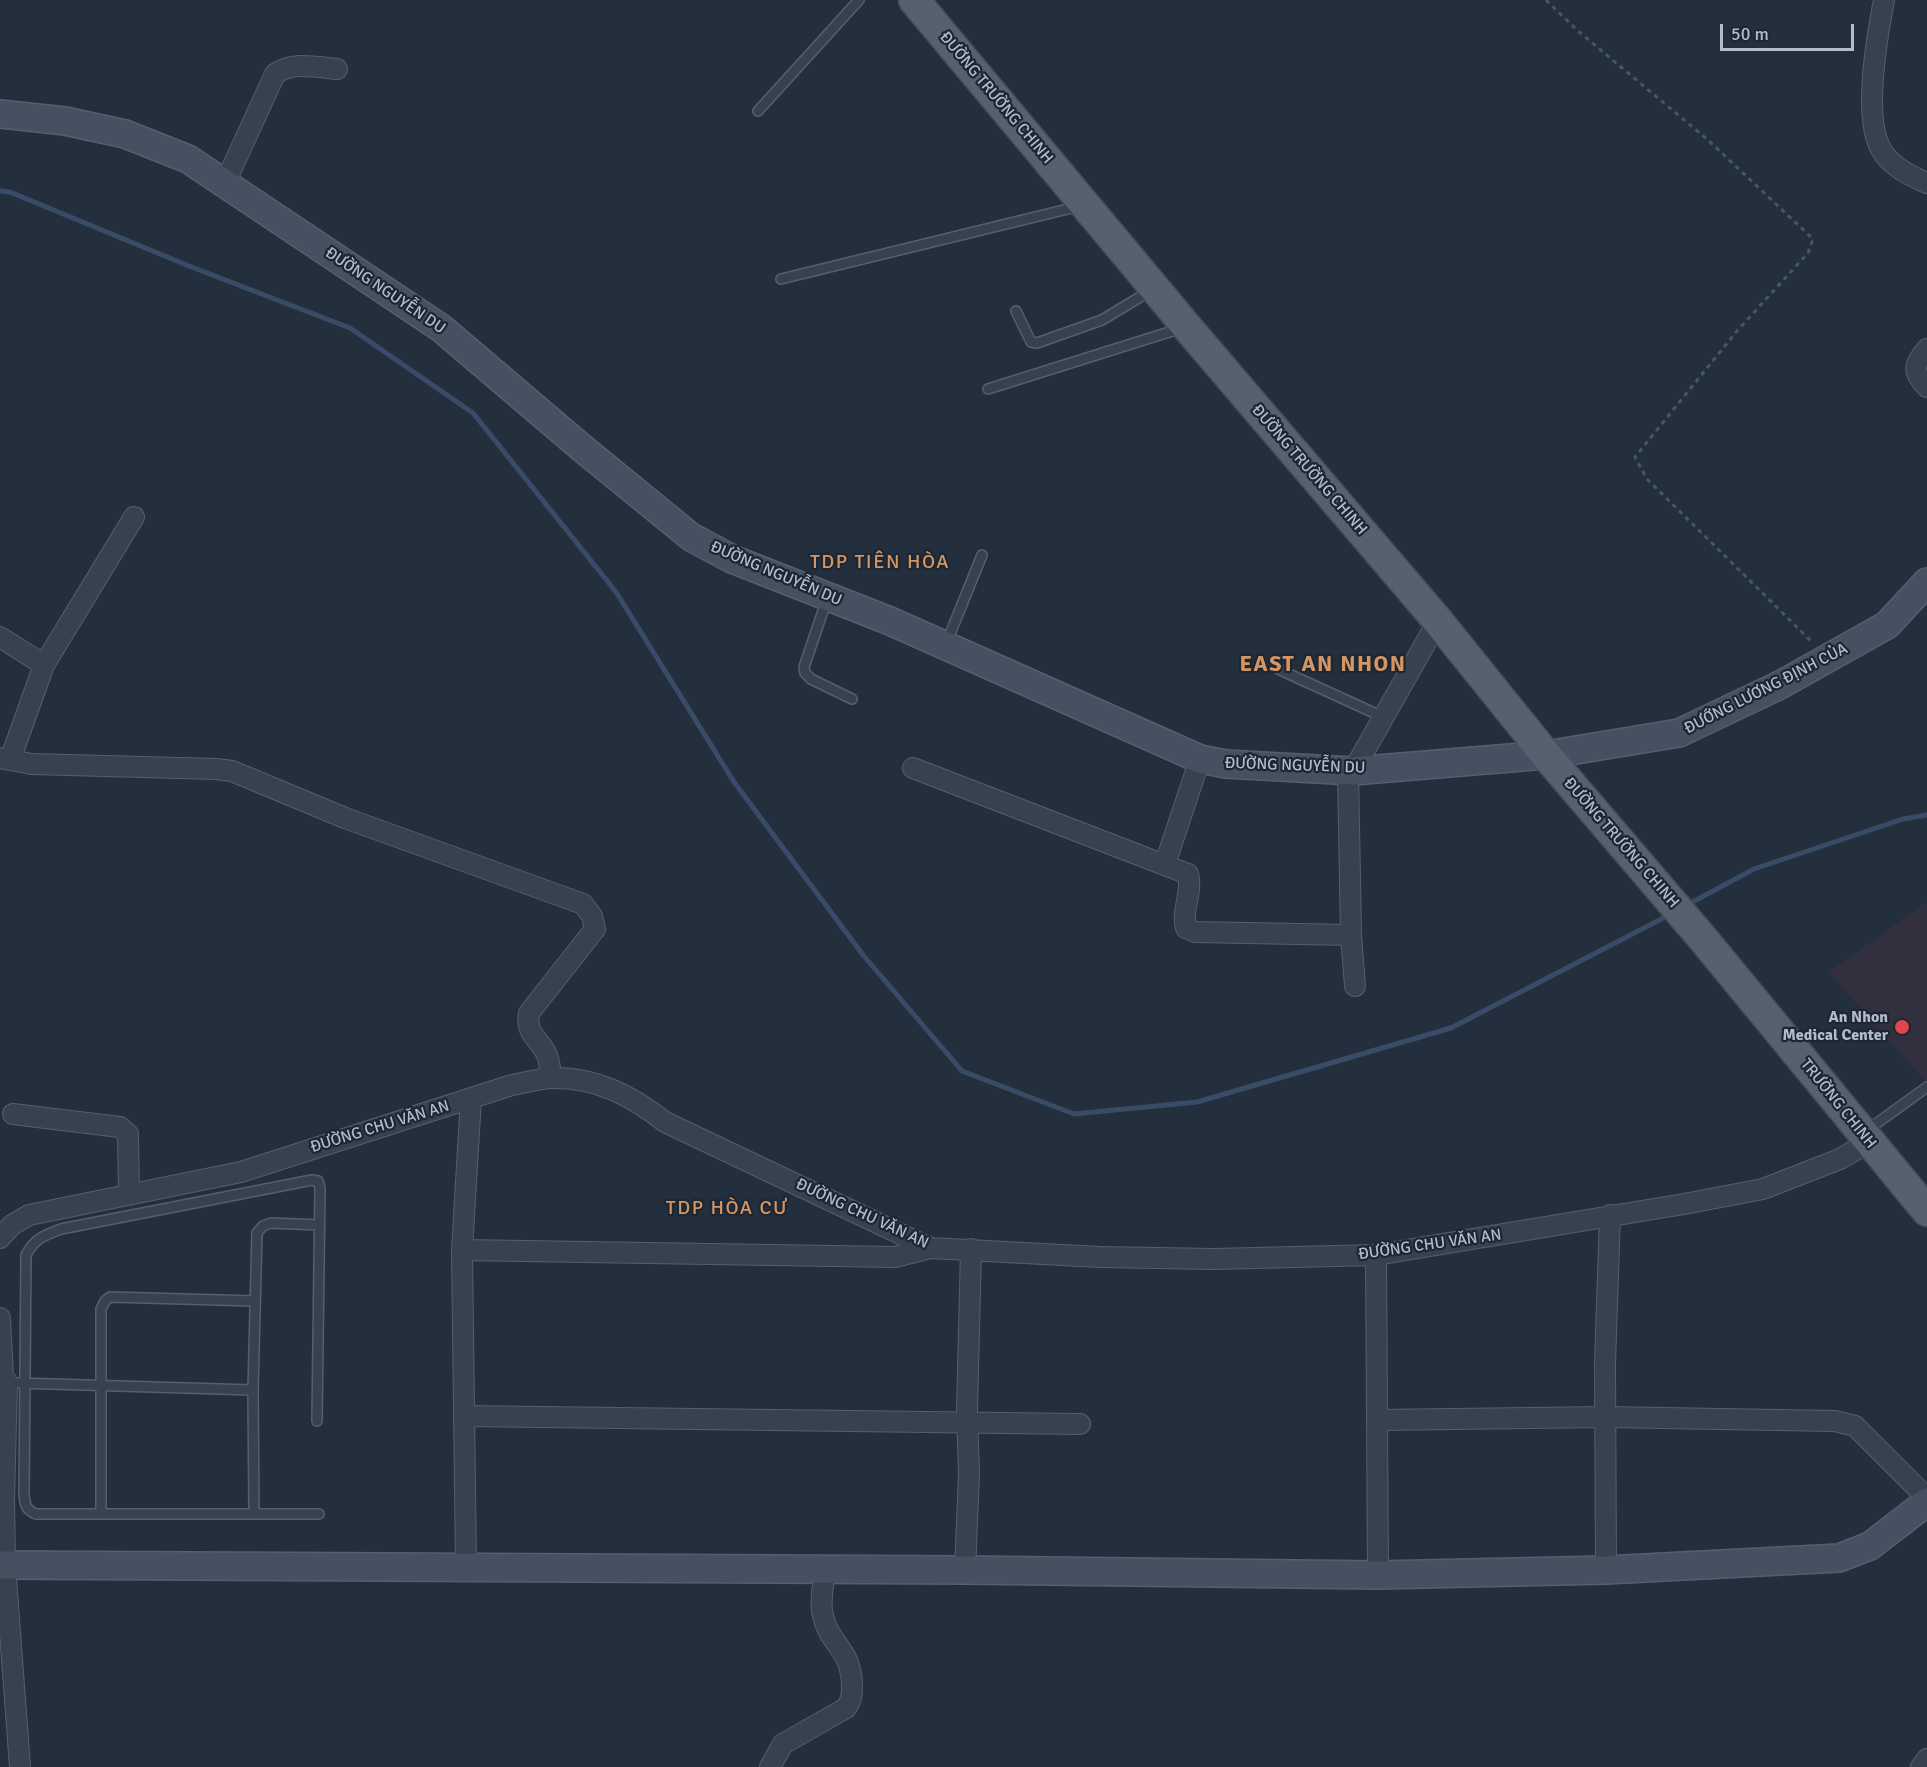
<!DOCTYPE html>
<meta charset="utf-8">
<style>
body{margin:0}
#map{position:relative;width:1927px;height:1767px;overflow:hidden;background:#242f3e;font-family:Signika,sans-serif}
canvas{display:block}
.scale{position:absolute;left:1720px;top:24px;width:134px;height:27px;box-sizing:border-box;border:3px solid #b4bcc9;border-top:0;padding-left:8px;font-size:18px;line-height:21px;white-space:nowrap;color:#b4bcc9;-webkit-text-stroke:4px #1d2633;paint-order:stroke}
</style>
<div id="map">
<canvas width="1927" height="1767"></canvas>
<div class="scale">50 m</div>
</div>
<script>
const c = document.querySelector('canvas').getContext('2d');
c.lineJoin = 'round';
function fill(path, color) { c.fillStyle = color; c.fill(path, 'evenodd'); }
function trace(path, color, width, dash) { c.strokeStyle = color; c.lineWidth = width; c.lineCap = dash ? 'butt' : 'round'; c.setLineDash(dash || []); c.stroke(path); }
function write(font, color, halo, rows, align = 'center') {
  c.font = font + ' Signika,sans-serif'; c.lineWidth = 4.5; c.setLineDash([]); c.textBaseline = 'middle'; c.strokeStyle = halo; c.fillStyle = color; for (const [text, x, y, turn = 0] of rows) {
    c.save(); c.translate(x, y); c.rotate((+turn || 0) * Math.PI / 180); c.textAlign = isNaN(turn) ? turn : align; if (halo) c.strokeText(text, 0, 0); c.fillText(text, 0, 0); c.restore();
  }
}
const medical = new Path2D(`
 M1927,902v181l-98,-111z`);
const stream = new Path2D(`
 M0,191l10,1 179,74 161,62 123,85 143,179 118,190 129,173 99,116 112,43 123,-12 254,-74 218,-113
 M1685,906l69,-37 149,-50 24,-4`);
const path = new Path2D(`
 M1546,0l32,31 130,109 105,99 -5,14 -71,78 -102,126 12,22 165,163`);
const lane = new Path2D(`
 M758,111l101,-111
 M781,279l299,-73
 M1016,311l15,31 6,1 65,-23 48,-29
 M988,389l194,-61
 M827,599l-23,68 1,6 6,6 41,20
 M946,644l36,-89
 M1278,669l105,48
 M1866,1131l61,-44
 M18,1383l235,7
 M317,1421l3,-233 -2,-7 -6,-1 -251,49c-16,6 -27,10 -35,26l-2,239c1,11 2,16 12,20h283
 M101,1513v-204l4,-8 5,-4 145,4
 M254,1513l-1,-123 4,-157 6,-7 8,-3 48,2`);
const street = new Path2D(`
 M1884,0c-7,37 -22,119 -2,151 10,16 28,25 45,32
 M225,183l50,-109c18,-13 41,-7 62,-5
 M1927,349c-14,16 -15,23 0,38
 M0,637l44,28
 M0,758l32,6 184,5 16,2 113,47 238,86 9,12 3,13 -66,84c-4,20 9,25 17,40 4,7 4,17 5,25
 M10,760l34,-95 90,-148
 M913,768l275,106c5,18 -7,36 -2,54l9,4 156,3
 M1348,770l3,165 4,51
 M1353,771l85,-150
 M1165,864l35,-105
 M13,1114l107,13 8,7 1,61
 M0,1238l12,-13 17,-10 212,-43 271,-87c13,-2 28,-7 41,-7 43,-1 79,18 112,44l265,126 170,9 114,2 162,-4 308,-51 79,-15 77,-30 29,-17
 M462,1250l433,7 35,-9
 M1376,1255l2,320
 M0,1318l3,59 4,5 -3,117 1,66 15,202
 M465,1416l615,8
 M1377,1420l229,-3 229,4 20,5 72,72
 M466,1567l-4,-317 9,-152
 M965,1570l4,-96 -2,-63 4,-162
 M1606,1570l-1,-206 5,-149
 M770,1767l13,-23 63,-36c5,-7 6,-12 6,-21 0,-38 -22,-41 -29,-71 -4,-14 1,-33 2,-47
 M1921,1767l6,-8`);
const secondary = new Path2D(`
 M0,114l65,7 60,13 63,25 253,169 141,120 109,89 41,22 158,62 310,138 26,5 127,7 193,-16 133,-22 101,-48 107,-60 40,-43
 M0,1565l965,5 413,5 228,-5 233,-12 31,-12 57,-44`);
const primary = new Path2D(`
 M914,0l273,327 251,294 108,134 158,185 223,271`);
const markers = [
 [1902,1027,8,"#e0444e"]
];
const streetNames = [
 ["ĐƯỜNG TRƯỜNG CHINH",996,98,50],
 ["ĐƯỜNG NGUYỄN DU",385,291,34],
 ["ĐƯỜNG TRƯỜNG CHINH",1309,470,49],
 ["ĐƯỜNG NGUYỄN DU",776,574,23],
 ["ĐƯỚNG LƯƠNG ĐỊNH CỦA",1766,689,-27],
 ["ĐƯỜNG NGUYỄN DU",1295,766,2],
 ["ĐƯỜNG TRƯỜNG CHINH",1621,843,49],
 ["TRƯỜNG CHINH",1838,1104,51],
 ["ĐƯỜNG CHU VĂN AN",380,1127,-17],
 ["ĐƯỜNG CHU VĂN AN",862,1214,25],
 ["ĐƯỜNG CHU VĂN AN",1430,1245,-8]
];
const poiNames = [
 ["An Nhon",1888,1018],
 ["Medical Center",1888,1036]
];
const quarterNames = [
 ["TDP TIÊN HÒA",880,563],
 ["TDP HÒA CƯ",727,1209]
];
const districtNames = [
 ["EAST AN NHON",1323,665]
];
fill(medical, '#32303f');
trace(stream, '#394c67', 5);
trace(lane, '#565f6c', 12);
trace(street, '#565f6c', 22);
trace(secondary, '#565f6c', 30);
trace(primary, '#414a57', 33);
trace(path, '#44595c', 3, [4.5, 4.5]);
trace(lane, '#38414e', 9);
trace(street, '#38414e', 20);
trace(secondary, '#465061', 27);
trace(primary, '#56606e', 30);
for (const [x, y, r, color] of markers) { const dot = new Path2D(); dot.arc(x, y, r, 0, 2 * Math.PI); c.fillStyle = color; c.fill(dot); trace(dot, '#1d2633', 2); }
write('16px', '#b4bcc9', '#1d2633', streetNames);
write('bold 16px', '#b4bcc9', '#1d2633', poiNames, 'right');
c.letterSpacing = '1.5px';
write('20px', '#d59563', '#1d2633', quarterNames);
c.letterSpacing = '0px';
c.letterSpacing = '1.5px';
write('bold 22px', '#d59563', '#1d2633', districtNames);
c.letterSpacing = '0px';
</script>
